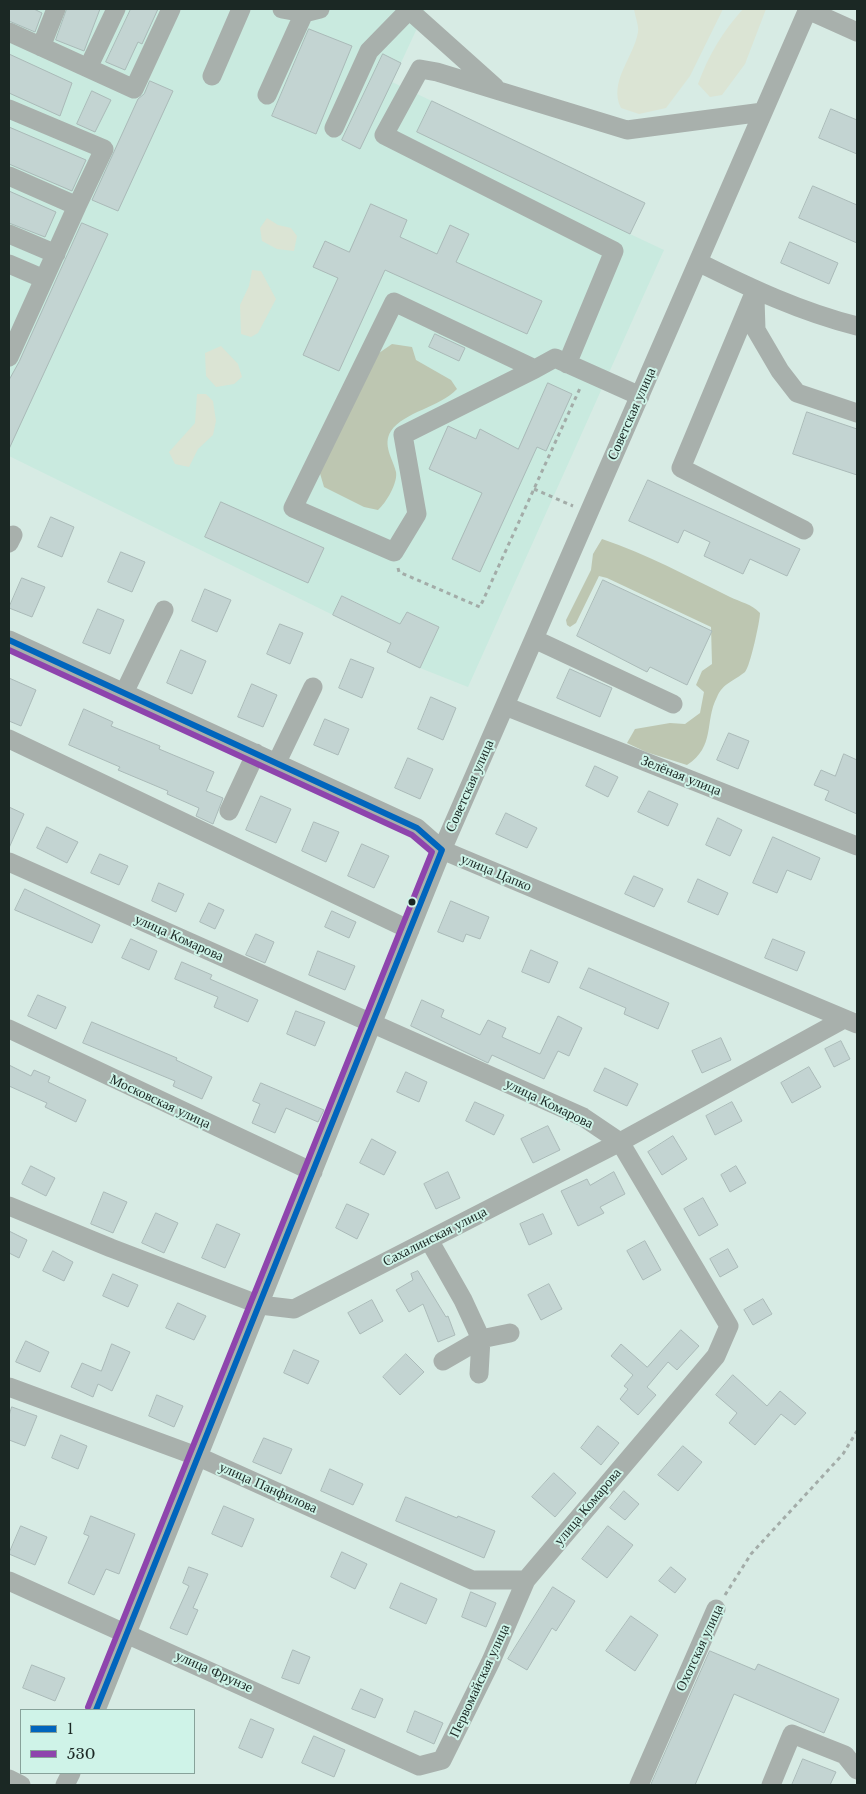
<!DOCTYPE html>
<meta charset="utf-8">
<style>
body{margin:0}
#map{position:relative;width:866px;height:1794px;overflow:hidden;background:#d7ebe4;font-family:"Libre Baskerville",serif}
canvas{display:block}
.frame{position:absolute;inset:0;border:10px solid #1b2824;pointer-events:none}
.legend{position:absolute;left:20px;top:1709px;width:175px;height:65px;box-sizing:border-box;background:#cff3e8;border:1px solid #87a29a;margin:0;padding:6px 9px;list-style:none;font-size:15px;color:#1b2824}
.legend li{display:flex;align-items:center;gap:10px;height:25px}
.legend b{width:25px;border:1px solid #87a29a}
</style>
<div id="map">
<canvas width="866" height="1794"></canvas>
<div class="frame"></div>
<ul class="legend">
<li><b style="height:6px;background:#0065bd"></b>1</li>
<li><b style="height:6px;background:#8e44ad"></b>530</li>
</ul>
</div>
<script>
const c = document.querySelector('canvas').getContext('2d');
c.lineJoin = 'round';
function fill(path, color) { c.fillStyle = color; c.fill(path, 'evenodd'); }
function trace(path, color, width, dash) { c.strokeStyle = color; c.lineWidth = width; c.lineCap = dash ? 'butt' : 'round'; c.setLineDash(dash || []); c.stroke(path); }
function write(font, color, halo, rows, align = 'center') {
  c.font = font + ' "Libre Baskerville",serif'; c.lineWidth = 4; c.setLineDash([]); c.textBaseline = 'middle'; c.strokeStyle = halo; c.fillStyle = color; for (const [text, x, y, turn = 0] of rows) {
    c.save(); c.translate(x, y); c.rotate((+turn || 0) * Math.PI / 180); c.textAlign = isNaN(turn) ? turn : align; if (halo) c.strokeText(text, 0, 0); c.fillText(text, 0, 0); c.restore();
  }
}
const built = new Path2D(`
 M9,9h417l-34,73 253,121 -15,31 34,16 -196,437 -48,-19 19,-41 -32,-15 -7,12 -57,-28 -10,19 -324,-159z`);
const green = new Path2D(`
 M634,9h89l-33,67 -24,32 -27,6 -18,-6c-13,-26 13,-51 17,-76 1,-6 -3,-16 -4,-23z
 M743,9h23l-21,55 -23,31 -12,2 -12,-13c10,-28 25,-53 45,-75z
 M267,218l11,7 13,3 6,8 -3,15 -17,-2 -15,-8 -2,-13z
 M252,270l9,1 15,28 -18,34 -7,4 -10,-3 -1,-29 9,-19z
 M221,346l17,18 4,13 -8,7 -18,3 -10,-11 -1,-23z
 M197,394h9l7,7 3,20 -3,14 -15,14 -9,18 -14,-3 -6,-12 26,-29z`);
const forest = new Path2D(`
 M392,344l20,3 4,13 35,20 6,9c-17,18 -53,23 -66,42 -9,14 2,28 5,41 2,11 -10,31 -18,38l-14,-3 -40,-20 -5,-17 60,-117z
 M602,539c45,15 85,37 128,58 10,5 22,7 30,16 0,8 -10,54 -15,59 -11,9 -22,11 -28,25 -13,25 -1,49 -30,68l-41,-13 -19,-9 8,-14 35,-6 15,1 15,-11 4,-21 -8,-7 6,-14 10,-7 -1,-37 -104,-49 -8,-2 -23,47 -6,4 -3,-2 -1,-5 25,-50 2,-16z`);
const building = new Path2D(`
 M9,9h25l8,4 -7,19 -26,-11z
 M67,9h33l-16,42 -28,-11z
 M131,9h27l-16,35 -4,-2 -13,28 -19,-8z
 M309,29l43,17 -36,88 -44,-18z
 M9,54l63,29 -12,33 -51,-23z
 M383,54l18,9 -41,86 -18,-9z
 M150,81l23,10 -55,120 -26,-11 46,-101 6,-5z
 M92,91l19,9 -16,32 -18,-8z
 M432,101l213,102 -15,31 -213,-102z
 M831,109l26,11v34l-38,-16z
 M9,127l77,33 -14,31 -63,-27z
 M813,186l44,19v38l-58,-25z
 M9,191l47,21 -11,25 -36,-14z
 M371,204l36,16 -7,17 37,17 13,-29 19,9 -13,28 86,39 -15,33 -142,-64 -46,101 -36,-16 35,-77 -25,-11 12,-26 24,11z
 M82,223l26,11 -99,215v-69l10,-18z
 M790,242l48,21 -9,21 -48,-21z
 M435,334l30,14 -6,13 -30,-14z
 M548,383l24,11 -26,57 -9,-4 -57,125 -28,-13 30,-66 -53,-24 19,-43 28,13 4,-10 38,20z
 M807,412l50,17v46l-64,-21z
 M648,480l152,69 -13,27 -37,-17 -7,15 -39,-18 6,-14 -26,-12 -6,13 -49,-22z
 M221,502l103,46 -16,35 -103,-46z
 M51,517l23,10 -12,30 -24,-10z
 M121,552l24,10 -13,30 -24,-10z
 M22,578l23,9 -13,30 -23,-9z
 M603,580l109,51 -25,54 -37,-18 -3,5 -70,-36z
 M205,589l26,11 -14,32 -25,-11z
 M342,596l58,28 7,-12 32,15 -19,41 -33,-16 4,-9 -58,-28z
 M98,609l26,11 -14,34 -27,-11z
 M280,624l23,9 -13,31 -23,-10z
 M181,650l25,11 -14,33 -25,-11z
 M351,659l23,9 -12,30 -23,-10z
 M570,669l42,19 -12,29 -43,-19z
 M9,678l27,12 -15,36 -12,-5z
 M252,684l25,11 -14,32 -25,-10z
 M431,697l25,11 -13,32 -25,-11z
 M84,709l29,13 -2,4 49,20 -1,3 55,23 -8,19 17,7 -10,26 -17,-8 3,-8 -32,-14 1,-3 -50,-21 2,-3 -51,-22z
 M325,719l24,10 -11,26 -24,-10z
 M729,733l20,8 -11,28 -21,-9z
 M844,754l13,6v54l-32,-14 4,-9 -15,-6 7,-15 14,6z
 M408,758l25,11 -13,30 -25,-11z
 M595,766l23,11 -10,20 -22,-11z
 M649,791l29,13 -10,22 -30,-14z
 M261,796l30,13 -15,34 -30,-13z
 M9,807l15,7 -15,34z
 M506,813l31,15 -10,20 -31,-14z
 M718,818l24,12 -12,26 -24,-11z
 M314,822l25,10 -13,30 -24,-11z
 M47,827l31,15 -11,21 -30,-15z
 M773,837l47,21 -9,22 -24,-10 -10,23 -24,-10z
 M362,844l27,12 -15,32 -26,-12z
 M100,854l28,12 -9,19 -28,-12z
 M634,876l29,13 -9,18 -29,-13z
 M698,879l30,14 -10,22 -30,-13z
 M159,883l25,11 -8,18 -24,-11z
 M25,889l75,36 -8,18 -77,-33z
 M451,901l38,16 -9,22 -14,-5 -3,8 -25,-10z
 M209,903l15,7 -9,19 -15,-7z
 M332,911l24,11 -7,16 -24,-11z
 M256,934l18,8 -9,21 -19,-8z
 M131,939l26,12 -8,19 -27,-12z
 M773,939l32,13 -8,19 -32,-13z
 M531,950l27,12 -9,21 -27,-11z
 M318,951l37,15 -10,24 -36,-15z
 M182,962l30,13 -2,4 48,21 -10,22 -34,-15 4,-10 -43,-18z
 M589,968l80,35 -11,26 -34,-15 2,-6 -46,-20z
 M38,995l28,12 -10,22 -28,-13z
 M422,1000l22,10 -3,7 39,18 8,-15 18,8 -4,9 38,17 18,-38 24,12 -13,28 -11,-5 -14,28 -52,-24 -4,8 -77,-37z
 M296,1011l29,11 -10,24 -28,-12z
 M92,1022l85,36 -1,2 36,17 -10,22 -29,-13 2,-5 -92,-38z
 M721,1038l10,22 -29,13 -10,-22z
 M841,1041l9,18 -16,8 -9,-18z
 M9,1065l22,11 3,-6 16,7 -2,5 38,18 -10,22 -31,-15 2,-4 -38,-17z
 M809,1067l12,20 -29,16 -11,-20z
 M605,1068l33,16 -11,22 -33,-15z
 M406,1072l21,10 -8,20 -22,-10z
 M261,1083l63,27 -6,12 -32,-14 -11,25 -23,-10 8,-19 -7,-3z
 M475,1102l29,13 -10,20 -28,-14z
 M732,1102l10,19 -27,14 -9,-19z
 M548,1126l12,24 -27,13 -12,-24z
 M673,1136l14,23 -25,16 -14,-23z
 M372,1139l24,13 -12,23 -24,-12z
 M31,1166l24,12 -9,18 -24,-12z
 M736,1166l10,17 -16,9 -9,-17z
 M448,1172l12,26 -24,11 -12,-25z
 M614,1172l11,22 -25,13 4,6 -26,13 -17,-35 26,-12 3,6z
 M104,1192l23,10 -14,31 -22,-9z
 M703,1198l15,27 -19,11 -15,-27z
 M347,1204l22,10 -12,25 -21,-11z
 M156,1213l22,10 -14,30 -22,-10z
 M543,1214l9,20 -23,11 -9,-21z
 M217,1224l23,10 -15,34 -23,-10z
 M9,1231l18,9 -8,18 -10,-5z
 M645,1241l16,29 -18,10 -16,-29z
 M728,1249l10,18 -18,10 -10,-18z
 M53,1251l20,11 -9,19 -21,-10z
 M418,1271l28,46 2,-1 7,19 -17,7 -15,-38 -14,8 -13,-22 17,-10 -2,-6z
 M113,1274l25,11 -10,22 -25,-11z
 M549,1284l13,25 -21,11 -13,-25z
 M763,1299l9,15 -19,11 -9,-15z
 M372,1300l11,21 -23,13 -12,-21z
 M178,1303l28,13 -12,24 -28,-12z
 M681,1330l18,16 -22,24 -9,-8 -21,25 9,8 -18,20 -18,-16 8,-10 -4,-3 9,-11 -22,-19 10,-12 26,23z
 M26,1341l23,11 -9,20 -24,-10z
 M112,1344l18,8 -18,39 -14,-7 -5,13 -22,-10 11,-24 19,8z
 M294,1350l25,11 -11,23 -24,-11z
 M406,1354l18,18 -24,23 -17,-18z
 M733,1375l34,31 13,-15 26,22 -11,12 -14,-11 -26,31 -26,-22 8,-10 -21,-18z
 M157,1395l26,11 -9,21 -25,-11z
 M12,1407l25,9 -12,30 -16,-6v-24z
 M598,1426l21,17 -18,22 -20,-17z
 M61,1435l26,11 -9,23 -26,-11z
 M264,1438l28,11 -11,25 -28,-12z
 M683,1446l19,16 -24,29 -20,-16z
 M330,1469l33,15 -10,21 -32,-14z
 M554,1473l22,20 -21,24 -23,-20z
 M624,1491l15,13 -14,16 -15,-12z
 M406,1497l51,21 1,-2 37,15 -11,27 -88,-37z
 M224,1506l30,13 -12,28 -30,-13z
 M91,1516l44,18 -16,40 -13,-5 -12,26 -26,-12 21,-47 -5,-2z
 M21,1526l26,11 -12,28 -26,-11z
 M608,1526l25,19 -26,33 -25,-19z
 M342,1552l25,12 -12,25 -24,-12z
 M189,1567l19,7 -15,34 5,2 -11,25 -17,-7 19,-42 -6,-3z
 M671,1567l15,12 -11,14 -16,-12z
 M401,1583l36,16 -11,25 -36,-16z
 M553,1587l22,14 -19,30 -4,-3 -25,42 -19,-11z
 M471,1592l25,11 -10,24 -24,-10z
 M631,1616l27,19 -23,36 -29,-20z
 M293,1650l17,7 -11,27 -17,-6z
 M710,1651l45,19 3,-6 81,35 -15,34 -90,-39 -39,91h-44z
 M32,1665l33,13 -10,23 -32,-13z
 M361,1689l22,10 -8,19 -23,-9z
 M415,1711l28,12 -9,21 -27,-12z
 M251,1719l23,10 -12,29 -23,-10z
 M314,1736l31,14 -11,27 -32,-14z
 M803,1759l33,13 -6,13h-38z`);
const path = new Path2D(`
 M534,489l39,17
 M398,568l1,4 81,35 101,-221
 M725,1595l26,-41 92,-100 14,-23`);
const minor = new Path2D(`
 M282,9l22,4 16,-4
 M808,10l49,22
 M9,32l125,57 37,-80
 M41,47l15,-38
 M88,68l28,-59
 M212,76l29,-67
 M267,95l37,-82
 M9,109l95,40 -27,57
 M334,128l35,-77 40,-41 86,77
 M9,176l68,30 -68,151
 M9,234l47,20
 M698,262c52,26 103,50 159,64
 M9,264l35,15
 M755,291l-74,177 123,62
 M755,298l1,32 24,41 17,22 60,20
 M567,364l47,-113 -230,-116 36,-66 17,3 190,58 136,-18
 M535,369l-141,-67 -101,206 101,44 23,-38 -14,-79 132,-66 20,-11 85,38
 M9,543l4,-8
 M534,639l139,65
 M9,640l408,188 25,22 415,174
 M124,693l40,-83
 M505,706l352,140
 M9,739l401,191
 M277,762l36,-75
 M229,811l27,-58
 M9,862l574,255 37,25 109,184 -13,30 -190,224 -35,81 -49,99 -23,6 -410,-185
 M9,1029l304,143
 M9,1206l102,42 149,57 34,4 326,-167 224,-123
 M429,1240l34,60 18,39 -2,35
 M443,1361l38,-22 29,-6
 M9,1387l190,70 273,123h54
 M96,1710l346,-860 366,-841
 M9,1779l12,6
 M65,1785l6,-12
 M639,1785l77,-176
 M771,1785l21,-51 53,21 12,15`);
const bus1 = new Path2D(`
 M9,640l408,188 25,22 -346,860`);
const bus2 = new Path2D(`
 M9,650l403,185 20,17 -344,855`);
const markers = [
 [412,902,4.5,"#1b2824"]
];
const streetNames = [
 ["Советская улица",632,414,-66],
 ["Зелёная улица",681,776,22],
 ["Советская улица",470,786,-66],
 ["улица Цапко",496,873,23],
 ["улица Комарова",179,938,24],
 ["Московская улица",160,1102,25],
 ["улица Комарова",549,1104,26],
 ["Сахалинская улица",435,1237,-27],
 ["улица Панфилова",268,1488,24],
 ["улица Комарова",588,1507,-50],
 ["Охотская улица",700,1648,-65],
 ["улица Фрунзе",214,1672,24],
 ["Первомайская улица",480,1681,-65]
];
fill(built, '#c9eadf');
fill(green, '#dbe4d4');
fill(forest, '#bdc6b1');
fill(building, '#c3d4d2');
trace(building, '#aabab8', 1);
trace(path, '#a3aca8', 3, [4, 4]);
trace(minor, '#a8b0ac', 19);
trace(bus1, '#0065bd', 6);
trace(bus2, '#8e44ad', 6);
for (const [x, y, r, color] of markers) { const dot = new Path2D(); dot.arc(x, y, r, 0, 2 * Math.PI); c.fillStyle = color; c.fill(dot); trace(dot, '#cff3e8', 2); }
write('14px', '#1b2824', '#cff3e8', streetNames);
</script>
